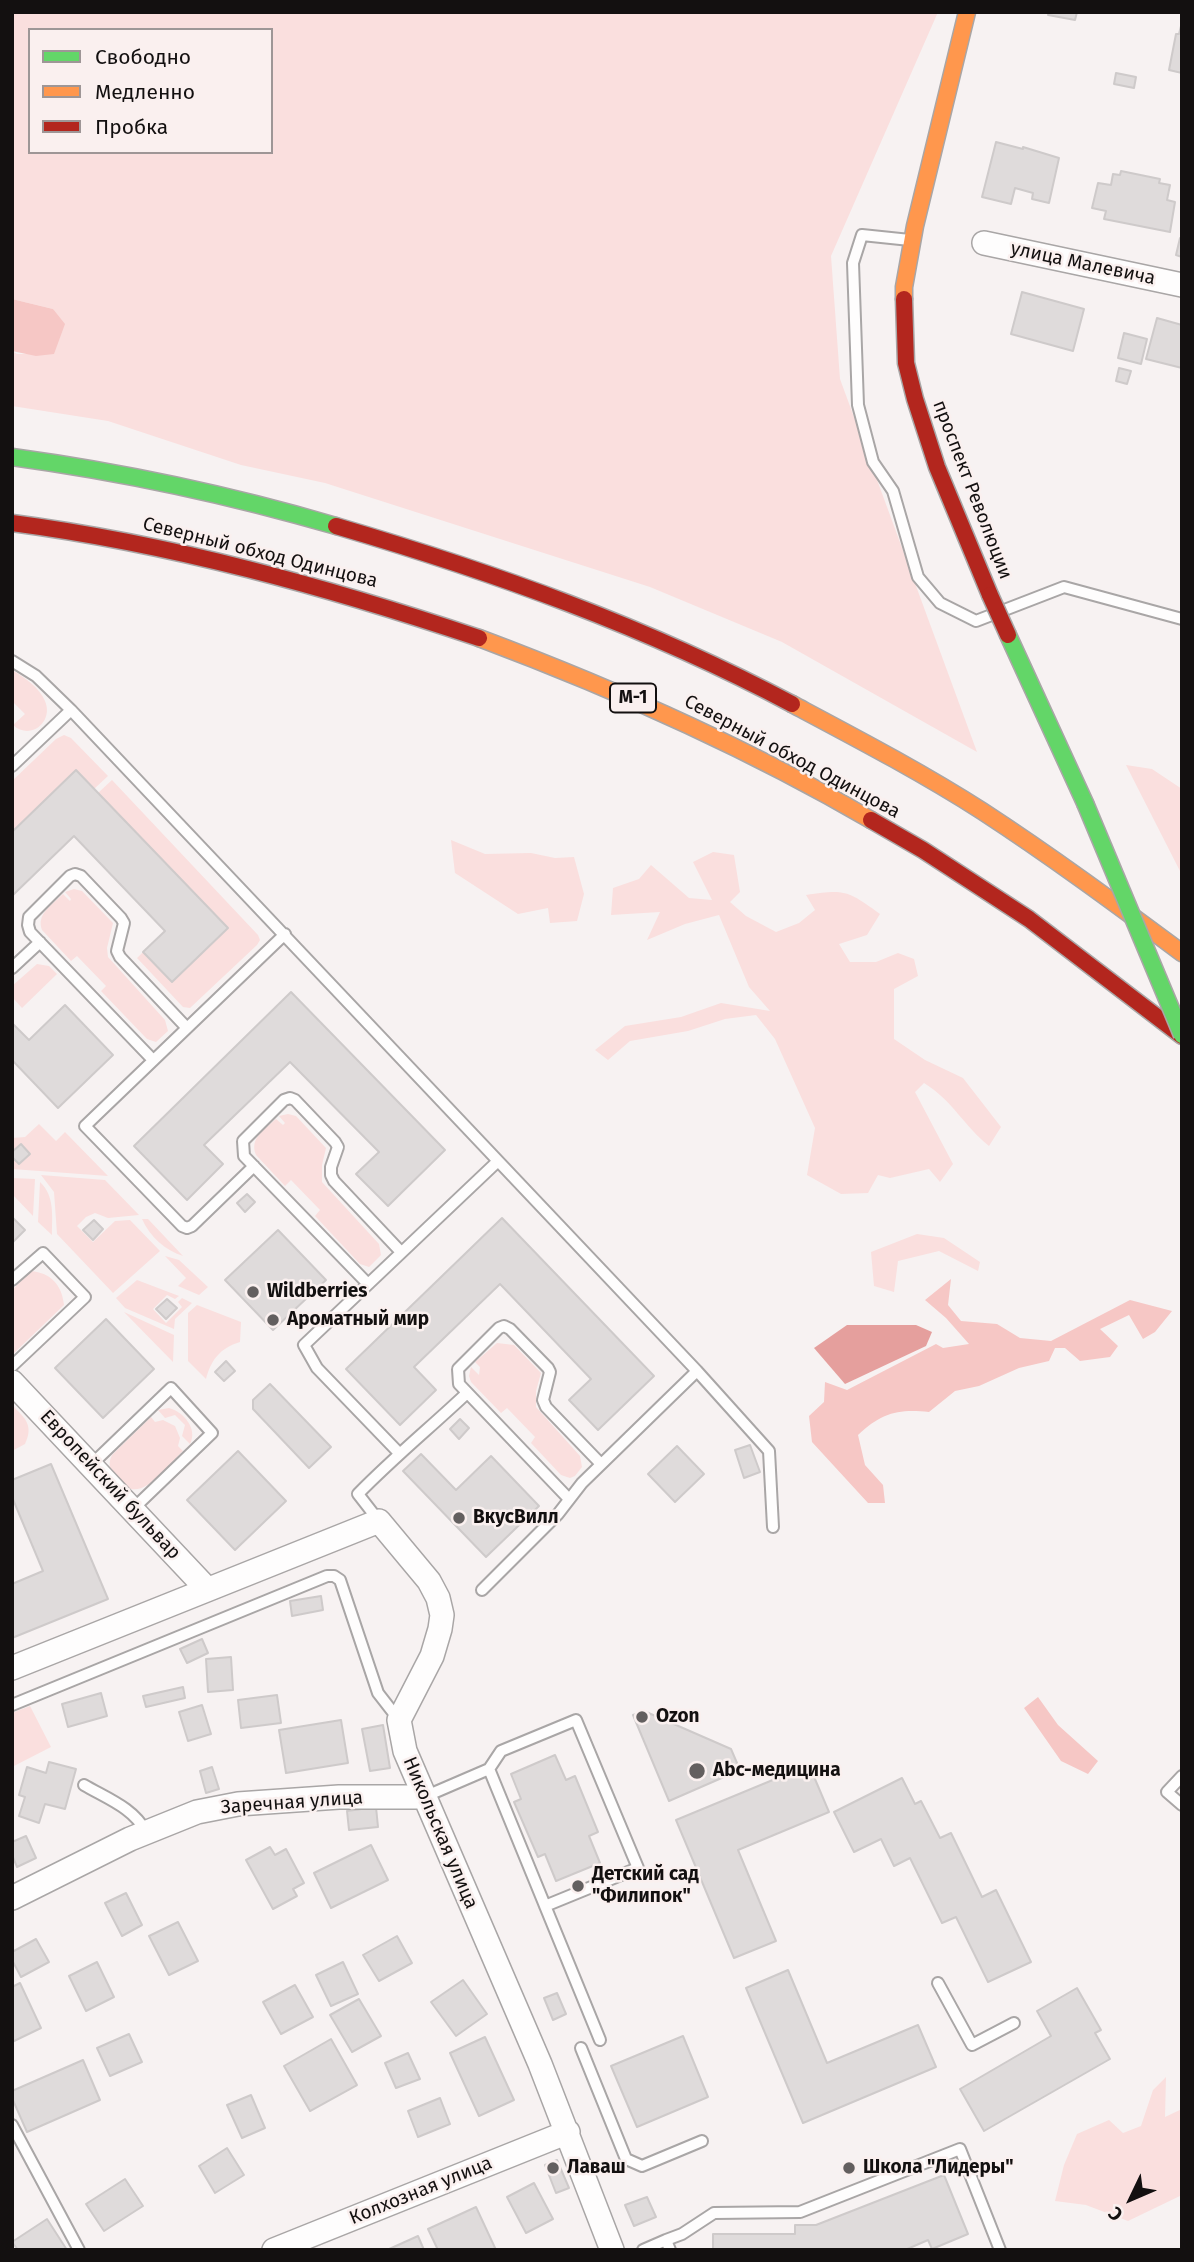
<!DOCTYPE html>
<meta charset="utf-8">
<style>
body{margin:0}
#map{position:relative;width:1194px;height:2262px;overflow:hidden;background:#f7f2f2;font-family:"Fira Sans",sans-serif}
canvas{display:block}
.frame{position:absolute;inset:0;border:14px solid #131010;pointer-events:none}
.legend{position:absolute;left:28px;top:28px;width:245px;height:126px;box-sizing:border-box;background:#faf0ef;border:2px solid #9e9696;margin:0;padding:9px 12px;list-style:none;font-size:21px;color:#131010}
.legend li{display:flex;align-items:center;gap:14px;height:35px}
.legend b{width:35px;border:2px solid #9e9696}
.north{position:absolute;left:1096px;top:2164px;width:70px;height:70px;-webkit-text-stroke:5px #faf0ef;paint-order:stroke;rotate:226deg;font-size:19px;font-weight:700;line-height:28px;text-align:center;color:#131010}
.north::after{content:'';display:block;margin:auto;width:24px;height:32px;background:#131010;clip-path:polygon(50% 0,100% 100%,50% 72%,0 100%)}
</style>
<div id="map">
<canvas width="1194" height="2262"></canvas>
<div class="frame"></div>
<ul class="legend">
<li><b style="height:9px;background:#63d668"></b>Свободно</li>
<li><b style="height:9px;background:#ff974d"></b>Медленно</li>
<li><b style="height:9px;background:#b3261e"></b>Пробка</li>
</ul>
<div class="north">С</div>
</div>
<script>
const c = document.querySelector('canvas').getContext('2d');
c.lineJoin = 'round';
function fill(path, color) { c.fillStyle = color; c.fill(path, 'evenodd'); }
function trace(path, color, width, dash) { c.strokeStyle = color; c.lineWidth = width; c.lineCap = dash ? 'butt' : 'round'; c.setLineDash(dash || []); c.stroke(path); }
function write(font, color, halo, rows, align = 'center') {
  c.font = font + ' "Fira Sans",sans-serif'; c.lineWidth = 5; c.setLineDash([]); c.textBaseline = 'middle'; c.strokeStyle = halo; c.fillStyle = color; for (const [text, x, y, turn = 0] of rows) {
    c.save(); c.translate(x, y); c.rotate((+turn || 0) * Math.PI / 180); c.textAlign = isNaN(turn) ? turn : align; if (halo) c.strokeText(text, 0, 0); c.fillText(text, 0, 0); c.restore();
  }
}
const green = new Path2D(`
 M12,12h926l-107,244 9,123 137,373 -195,-110 -132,-55 -325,-104 -84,-18 -133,-44 -96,-15v-55l5,3h36l6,-16 -6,-29 -41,-10zM30,30h241v122h-241z
 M12,670c12,7 28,18 33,31 9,21 -15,40 -32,24l12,-11 -13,-13z
 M64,735l7,3 37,38 -14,13 -82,43v-51l44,-42z
 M1126,765l26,4 30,20v86z
 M112,780l146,155 2,5 -3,5 -67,63 -7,-1 -46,-49 6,-6 29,30 56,-54 -130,-135z
 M451,840l34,14 46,-1 24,5 19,-1 10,37 -7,27 -27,2 -2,-15 -30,6 -63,-41z
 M713,852l21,3 6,37 -10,10 16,14 30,16 23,-9 16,-13 -9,-15c40,-6 42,-4 74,19l-13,21 -28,9 11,18h26l22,-9 16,6 4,17 -24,13v50l31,21 38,18 38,49 -12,19c-26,-21 -36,-45 -65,-63l-9,9 38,72 -13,18 -11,-13 -39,9 -12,-3 -10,18 -27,1 -34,-19 8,-47 -40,-89 -19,-24 -31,4 -37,12 -58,10 -22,19 -13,-10 30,-24 56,-9 40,-14 49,8 -21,-24 -30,-72 -34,9 -38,16 13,-28 -49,3 2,-27 26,-9 12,-14 38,33 23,2 -19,-38z
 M74,889l8,2 31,32 -6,25 1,9 57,63 3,11 -12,11 -9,-3 -46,-48 5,-5 -29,-30 -6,5 -29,-31c-6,-16 10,-25 21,-36l7,7 1,-2 -6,-7z
 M37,964l12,2 8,8 -35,34 -10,-11v-11z
 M288,1114l8,2 30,32 -4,17v17l57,62 2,11 -12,12 -9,-3 -45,-48 5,-6 -29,-30 -6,6 -29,-31c-7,-17 9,-26 20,-36l7,6 2,-2 -6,-7z
 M39,1124l17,17 9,-9 43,44 -96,-7v-31l13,-1z
 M41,1175l64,5 34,35 -31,3 -13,-5 -9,4 -9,9 16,16 22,-21 15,-1 30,31 -47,42 -56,-59 -3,-42z
 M12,1178l23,1 -2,37 -21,-22z
 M40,1182c15,14 12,34 12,53l-14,-13z
 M142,1219h6l35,37c-18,-6 -33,-19 -41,-37z
 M917,1234l27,4 36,24 -2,9 -39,-20 -41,10 -4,31 -20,-6 -3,-34z
 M165,1256l14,4 29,27 -9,8 -21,-9 8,-8z
 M31,1271c20,2 31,14 33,34l-52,50v-65z
 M137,1280l42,16 -4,3 -8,-4 -14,14 13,14 16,-16 -4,-5 4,-4 10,5 -17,16 -1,10 -49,-21 -9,-10z
 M197,1305l44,17 -1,20c-20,6 -29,18 -34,37l-18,-18v-48z
 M124,1312l50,23 -1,27z
 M497,1343l17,2 27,28 -5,18v16l44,49 2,11 -7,9 -5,2 -9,-3 -30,-32 4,-6 -28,-29 -6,5 -30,-31 -2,-6 2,-9 8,8 1,-8 -5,-5z
 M12,1405c13,13 22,20 13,39l-13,7z
 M169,1408c15,4 29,21 21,36l-8,-8 3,-11 -10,-10 -10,3 -7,-8z
 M151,1417l4,5 8,-2 12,6 5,12 -2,8 5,5c-18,17 -43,56 -65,29 -8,-10 -11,-14 -6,-25z
 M30,1706l21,41 -39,20v-54z
 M1166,2077l-1,40 17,-8v86l-54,26 -42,-16 -31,-4 9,-36 13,-31 32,-14 14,13 18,-7 12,-36z`);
const forest = new Path2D(`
 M12,299l41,10 12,15 -11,30 -18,2 -24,-5z
 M951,1279l-3,26 13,16 36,3 23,14 31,3 79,-41 42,11 -17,21 -12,7 -14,-24 -29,14 18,17 -8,11 -30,4 -15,-13h-10l-6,13 -30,7 -40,18 -24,5 -26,21c-32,-3 -47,1 -71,23l7,30 18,20 2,18h-17l-56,-61 -3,-26 15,-14 1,-20 22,8 89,-46 7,4 26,-4 -23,-26 -21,-18z
 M1038,1697l20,28 40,36 -10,13 -27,-13 -37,-53z`);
const water = new Path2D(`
 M847,1325h69l16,7 -6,14 -81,38 -31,-36z`);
const building = new Path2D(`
 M1049,12h28l-2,8 -27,-5z
 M1182,22v51l-13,-3 7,-36h3z
 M1116,73l20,4 -2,11 -20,-4z
 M996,142l27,7v-2l36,11 -10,45 -17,-4 1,-6 -18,-5 -4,16 -29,-7z
 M1121,171l39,8 -1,4 11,2 -3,15 8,2 -5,30 -66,-13 2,-8 -14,-3 6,-25 13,2 2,-11 7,1z
 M1180,238h2v19l-6,-2z
 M1022,292l62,17 -11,42 -62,-17z
 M1157,318l25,7v43l-36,-9z
 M1124,333l23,6 -6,25 -23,-6z
 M1119,368l12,3 -4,13 -11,-3z
 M76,770l152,158 -56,54 -29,-30 22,-21 -91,-95 -62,60v-64z
 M291,992l154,158 -57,56 -32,-32 23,-22 -89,-90 -86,83 19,19 -36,36 -53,-54z
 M65,1005l48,50 -55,53 -46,-48v-37l17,17z
 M21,1144l9,10 -11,10 -7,-7v-5z
 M247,1194l8,8 -10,10 -8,-9z
 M12,1217l13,13 -13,13z
 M502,1218l152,158 -56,54 -29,-30 22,-21 -91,-95 -86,83 22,23 -36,35 -54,-56z
 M94,1220l9,9 -10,11 -10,-10z
 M278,1230l48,50 -53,50 -48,-50z
 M167,1299l10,9 -11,11 -10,-10z
 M106,1319l48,50 -51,49 -48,-50z
 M226,1361l9,10 -11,10 -9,-9z
 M270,1384l61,63 -22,21 -56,-59v-9z
 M460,1419l9,9 -10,11 -9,-10z
 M750,1445l10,27 -16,6 -9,-28z
 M677,1446l27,28 -29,28 -27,-28z
 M238,1451l48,50 -51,49 -48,-50z
 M421,1454l35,36 35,-34 48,50 -53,51 -83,-86z
 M51,1464l57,135 -96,39v-54l31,-13 -31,-74v-17z
 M321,1596l2,14 -31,6 -2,-15z
 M202,1639l6,14 -21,10 -7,-14z
 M231,1657l2,33 -25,2 -2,-33z
 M183,1687l2,11 -39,9 -3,-11z
 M101,1693l6,23 -39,11 -6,-23z
 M277,1695l4,28 -40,5 -3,-28z
 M202,1705l9,29 -23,7 -9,-29z
 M644,1711l87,38 9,21 -71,31 -36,-86z
 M341,1720l7,43 -62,10 -7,-43z
 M383,1725l7,43 -20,3 -8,-42z
 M555,1755l11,25 9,-4 23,56 -9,4 11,27 -44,18 -11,-27 -7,3 -24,-55 7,-3 -10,-25z
 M49,1762l27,7 -11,40 -20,-5 -6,19 -20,-7 6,-19 -6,-2 8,-28 19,6z
 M809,1765l20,47 -91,38 38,91 -42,17 -58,-138z
 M212,1767l7,22 -13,4 -6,-22z
 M902,1778l13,26 6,-3 19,37 11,-5 31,64 14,-7 35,72 -43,20 -32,-65 -14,6 -32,-65 -16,8 -13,-27 -27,13 -20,-40z
 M376,1807l2,20 -29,3 -2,-19z
 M26,1836l10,22 -19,9 -5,-12v-13z
 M371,1845l17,35 -57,28 -17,-35z
 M270,1847l5,8 11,-6 18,34 -11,6 4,7 -24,13 -27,-49z
 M126,1893l16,32 -20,11 -17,-33z
 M178,1922l20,39 -29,14 -20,-39z
 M397,1936l15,27 -33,18 -16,-26z
 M36,1939l13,23 -28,15 -9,-17v-8z
 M97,1962l17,35 -28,14 -17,-35z
 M343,1962l15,32 -27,12 -15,-31z
 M788,1970l39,93 91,-38 18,42 -133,56 -57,-135z
 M463,1980l24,34 -31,22 -25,-34z
 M20,1983l21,45 -29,14v-55z
 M295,1985l18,32 -32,17 -18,-32z
 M1077,1988l24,42 -6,3 15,26 -126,72 -24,-42 91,-53 -14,-25z
 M557,1993l9,21 -13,6 -9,-22z
 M359,1999l22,37 -29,16 -22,-37z
 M129,2034l13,28 -32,14 -13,-28z
 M683,2036l25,61 -71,30 -26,-61z
 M485,2037l29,63 -35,16 -29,-63z
 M331,2039l26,46 -47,26 -26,-45z
 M408,2053l12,26 -24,9 -11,-25z
 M83,2060l17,40 -73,32 -15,-34v-7z
 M251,2095l14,33 -23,10 -15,-33z
 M440,2098l10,26 -32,13 -10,-26z
 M227,2148l17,27 -29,18 -16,-27z
 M557,2160l12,28 -13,5 -11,-28z
 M944,2175l24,59 -36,15 -4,-9 -23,10h-192v-16h82v-9h21z
 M125,2179l18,27 -39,25 -18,-27z
 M534,2183l19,36 -27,14 -19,-36z
 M647,2197l9,20 -22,9 -9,-21z
 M476,2207l20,43h-58l-10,-21z
 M47,2219l20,31h-49l-6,-8z
 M418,2236l6,14h-37z`);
const lane = new Path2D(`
 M910,240l-48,-5 -9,28 5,142 15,57 20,29 25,86 22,26 36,18 88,-34 118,32
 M12,661l24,15 35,34 626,661 72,80 4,76
 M12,766l59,-56
 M12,968l28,-26
 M153,1060l-123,-128 -2,-7 1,-8 41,-41 5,-2 6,2 40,42 3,5 -7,28 3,6 67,71
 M254,1166l-62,60 -5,2 -5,-2 -97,-100 200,-192
 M12,1280l31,-27 42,44 -73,69
 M367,1283l-123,-127 -1,-15 41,-41 6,-2 5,2 40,42 3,5 -7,20v8l3,6 67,71
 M399,1453l-82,-85 -13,-23 194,-184
 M91,1465l80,-77 41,45 -79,76
 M569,1499l-110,-115 -1,-15 41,-41 5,-2 6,3 38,39 2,4 -7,28 3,7 55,57
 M379,1521l-21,-27c35,-36 73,-67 109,-101
 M482,1590l76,-76 24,-31 115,-112
 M12,1705l315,-129h7l6,4 38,113 21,27
 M489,1769l12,-18 75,-31 62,148 -93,38
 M1182,1776l-15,16 15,13
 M84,1785c22,13 50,23 62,47
 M424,1797l65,-28 111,271
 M938,1983l34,62 42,-22
 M581,2048l45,111 16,7 60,-25
 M12,2125l67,125
 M666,2240l16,-6 32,-21 86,-1 160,-63 40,101
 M643,2250l23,-10 4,10`);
const street = new Path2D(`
 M984,243l198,42
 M12,1382l195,207
 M12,1668l367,-147 50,60 9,17 4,17 -2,14 -8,27 -33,64 6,31 135,313 72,186
 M12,1898l118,-59 67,-27 41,-8 101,-7h85
 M274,2250l294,-118`);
const fast = new Path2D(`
 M12,457c110,15 218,38 324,69
 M1008,635l77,168`);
const slow = new Path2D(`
 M904,299v-12l11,-61 52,-214
 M479,638c136,51 267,109 392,182
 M792,704c64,34 129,68 190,107 69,45 134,93 200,142`);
const jam = new Path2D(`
 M904,299l2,64 9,36 22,68 53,128
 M12,523c160,21 315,64 467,115
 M336,526c157,46 311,101 456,178
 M871,820l52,30 106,69 153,117`);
const fastBridge = new Path2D(`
 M1085,803l97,232`);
const jamBridge = new Path2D(`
 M990,595l18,40`);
const markers = [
 [253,1292,7,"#635f5f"],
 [273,1320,7,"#635f5f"],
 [459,1518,7,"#635f5f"],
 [642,1717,7,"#635f5f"],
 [697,1771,9,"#635f5f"],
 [578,1886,7,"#635f5f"],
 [553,2168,7,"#635f5f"],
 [849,2168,7,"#635f5f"]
];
const shields = [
 [633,698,46]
];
const shieldNames = [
 ["М-1",633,698]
];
const streetNames = [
 ["улица Малевича",1083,264,12],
 ["проспект Революции",972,490,69],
 ["Северный обход Одинцова",260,553,14],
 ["Северный обход Одинцова",792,757,28],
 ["Европейский бульвар",110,1485,47],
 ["Заречная улица",292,1803,-4],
 ["Никольская улица",440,1833,67],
 ["Колхозная улица",421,2191,-22]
];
const poiNames = [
 ["Wildberries",267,1292],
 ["Ароматный мир",287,1320],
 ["ВкусВилл",473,1518],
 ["Ozon",656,1717],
 ["Abc-медицина",713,1771],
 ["Детский сад",592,1875],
 ["\"Филипок\"",592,1897],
 ["Лаваш",567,2168],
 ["Школа \"Лидеры\"",863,2168]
];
fill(green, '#fadfde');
fill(forest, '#f6c7c5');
fill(water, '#e59f9d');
fill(building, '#dfdbdb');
trace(building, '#cecaca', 2);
trace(lane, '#a9a6a6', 14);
trace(street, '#a9a6a6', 26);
trace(fast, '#a9a6a6', 19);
trace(slow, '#a9a6a6', 19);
trace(jam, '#a9a6a6', 19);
trace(lane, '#fefdfd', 10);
trace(street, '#fefdfd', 23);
trace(fast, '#63d668', 16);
trace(slow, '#ff974d', 16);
trace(jam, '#b3261e', 16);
trace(fastBridge, '#a9a6a6', 19, []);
trace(jamBridge, '#a9a6a6', 19, []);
trace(fastBridge, '#63d668', 16);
trace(jamBridge, '#b3261e', 16);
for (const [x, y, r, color] of markers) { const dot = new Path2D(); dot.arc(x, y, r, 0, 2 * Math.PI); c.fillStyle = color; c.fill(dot); trace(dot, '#faf0ef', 2.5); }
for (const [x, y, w] of shields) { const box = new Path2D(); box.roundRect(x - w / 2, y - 14.5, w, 29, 5); c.fillStyle = '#faf0ef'; c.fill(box); trace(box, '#131010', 2); }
write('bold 18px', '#131010', null, shieldNames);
write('19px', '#131010', '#faf0ef', streetNames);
write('bold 19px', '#131010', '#faf0ef', poiNames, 'left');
</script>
